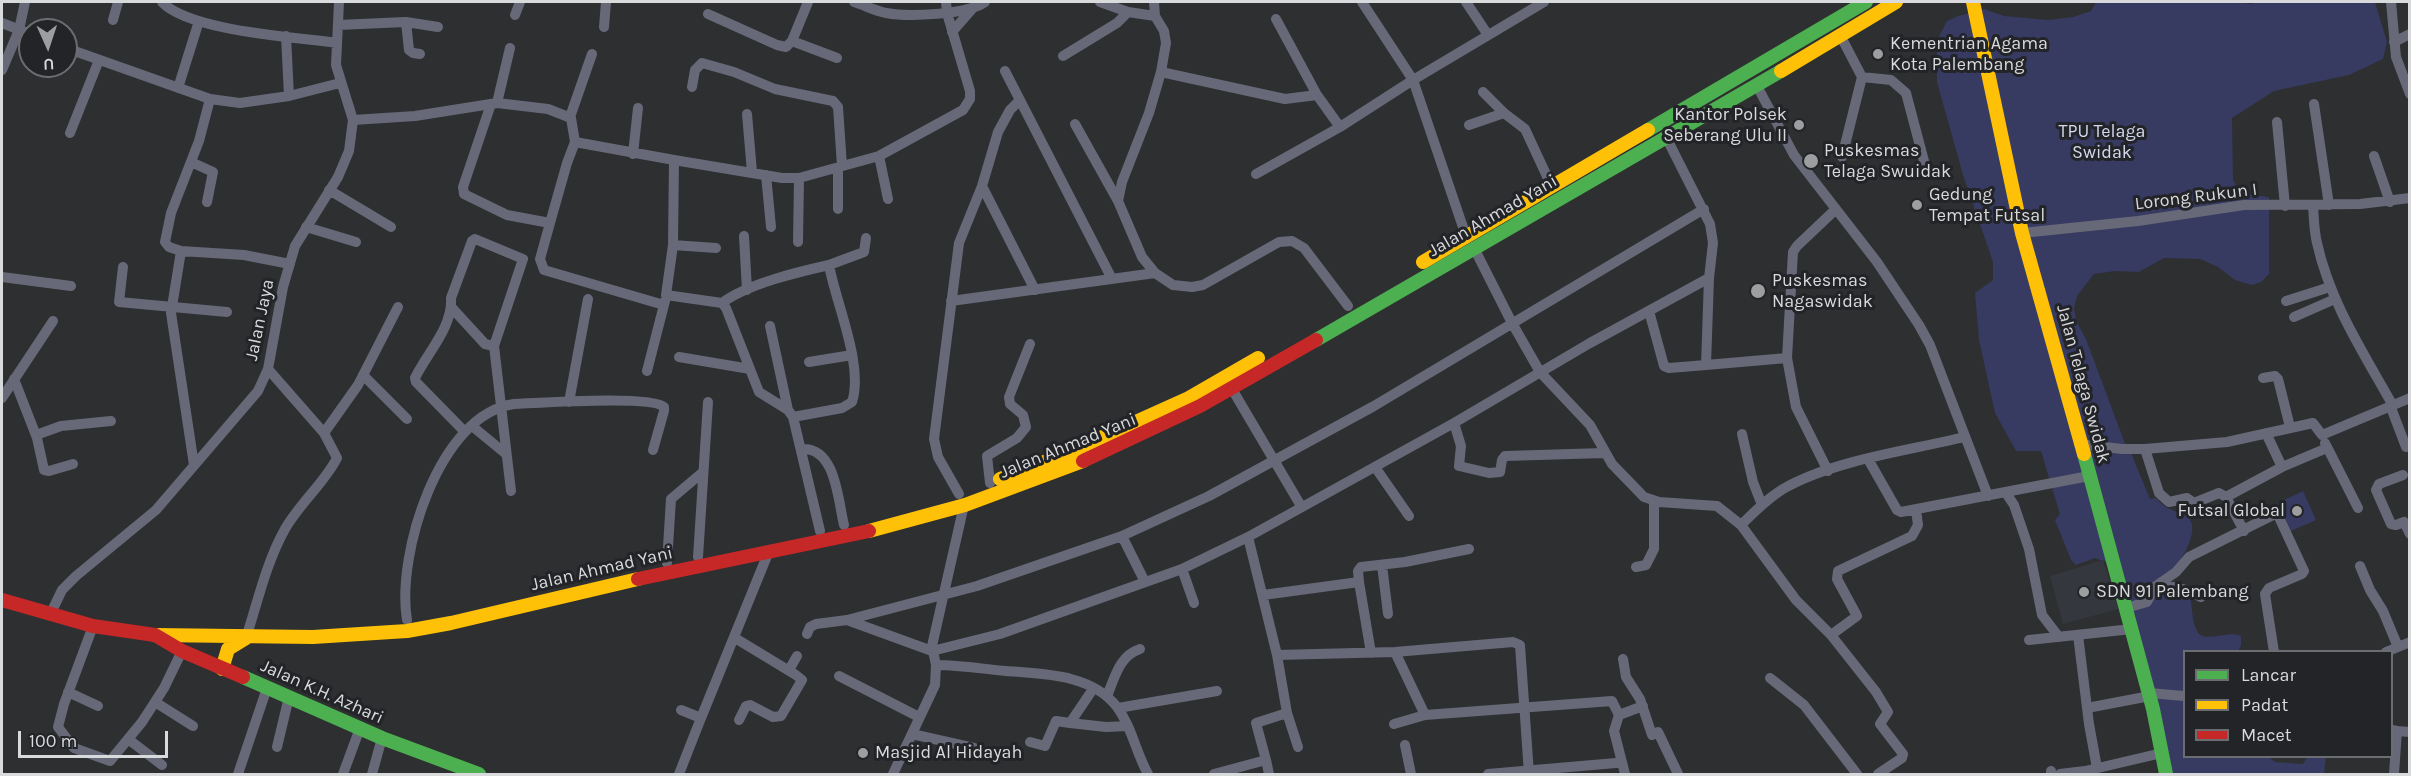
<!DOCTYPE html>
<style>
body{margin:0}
#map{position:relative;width:2411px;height:776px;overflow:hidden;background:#2e2f31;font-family:Karla,sans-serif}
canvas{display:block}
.frame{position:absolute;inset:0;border:3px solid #d9dadc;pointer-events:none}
.legend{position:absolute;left:2183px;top:650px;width:210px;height:108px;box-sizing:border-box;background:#232428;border:2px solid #6c6d70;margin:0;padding:8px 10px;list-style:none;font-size:18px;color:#d9dadc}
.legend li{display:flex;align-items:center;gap:12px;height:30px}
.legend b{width:30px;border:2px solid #6c6d70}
.north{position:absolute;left:18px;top:18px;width:60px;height:60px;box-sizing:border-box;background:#232428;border:2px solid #6c6d70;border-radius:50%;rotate:177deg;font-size:16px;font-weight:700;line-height:24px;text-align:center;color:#d9dadc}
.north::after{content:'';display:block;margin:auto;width:21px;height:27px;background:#9d9ea0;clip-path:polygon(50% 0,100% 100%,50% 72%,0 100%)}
.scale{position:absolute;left:18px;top:731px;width:150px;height:27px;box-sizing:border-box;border:3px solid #d9dadc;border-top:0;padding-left:8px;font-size:18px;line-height:21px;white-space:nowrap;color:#d9dadc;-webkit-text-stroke:4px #232428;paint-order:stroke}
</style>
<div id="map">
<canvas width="2411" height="776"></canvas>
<div class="frame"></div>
<ul class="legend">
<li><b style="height:8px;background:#4caf50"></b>Lancar</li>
<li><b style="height:8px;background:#ffc107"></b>Padat</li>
<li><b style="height:8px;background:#c62828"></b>Macet</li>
</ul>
<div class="north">U</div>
<div class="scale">100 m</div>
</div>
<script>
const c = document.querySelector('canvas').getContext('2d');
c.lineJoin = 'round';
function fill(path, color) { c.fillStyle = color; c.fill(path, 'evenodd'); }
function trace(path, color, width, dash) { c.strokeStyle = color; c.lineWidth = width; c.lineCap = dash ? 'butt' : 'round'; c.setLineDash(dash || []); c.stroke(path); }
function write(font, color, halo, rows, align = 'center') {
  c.font = font + ' Karla,sans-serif'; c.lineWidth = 6; c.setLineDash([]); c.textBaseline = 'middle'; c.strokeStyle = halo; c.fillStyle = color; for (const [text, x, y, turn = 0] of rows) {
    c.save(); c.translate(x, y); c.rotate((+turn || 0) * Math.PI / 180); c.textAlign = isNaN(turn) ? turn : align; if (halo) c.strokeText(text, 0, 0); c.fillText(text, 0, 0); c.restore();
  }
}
const built = new Path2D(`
 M2103,560l15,49 -55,15 -13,-48z`);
const green = new Path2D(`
 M2096,2h143l12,2 5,-2h119l12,40 -4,17 -34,16 -75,16 -42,27 1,61 6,14 30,4v77l-8,8 -9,3 -17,-5 -17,-13 -18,-8 -36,-1 -25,14 -24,-1 -21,3 -17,22 -3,12 2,13 10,18 38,102 7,12 19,46 6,-1c13,15 18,10 31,19 15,10 -5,43 -14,53 -8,8 -17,14 -26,21l11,4 11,-4 21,4c2,11 2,24 6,34 6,17 32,0 45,7v10l-3,5 -54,1v104l85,1 6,5 28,2 4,-7h19l-2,17h-154l-63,-212 -12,-4 -19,7 -5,-5 -16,-40 5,-6 -19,-63h-25l-21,-38 -16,-73 -4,-47 18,-13v-18l-30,-87 -26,-93v-42l10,-19 11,-5 26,-7 20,7 44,4 25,-3 18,-6z
 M2303,491l13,29 -25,11 -13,-28z`);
const street = new Path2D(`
 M162,2c27,29 133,35 175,41
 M854,2c10,3 21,9 32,11 22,4 80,2 99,-11
 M1100,2l28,10 27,4 9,15 2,12 -5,29 -12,41 -27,69 -4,19 24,56 13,16 18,12 19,2 11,-2 76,-43 13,-1 12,7 44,58
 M1154,2l1,14
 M1362,2l51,78 131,-78
 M1466,2l22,33
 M2391,2l5,55 14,37
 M708,14l69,31 9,2 6,-6 16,-39
 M515,15l5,-13
 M1276,19l41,76
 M113,20l5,-18
 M406,22l32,5
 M2,23l28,11
 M338,25l68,-3 3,28 4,3 7,1
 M604,27l2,-25
 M952,32l21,-24
 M1840,35l22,42 29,3 15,13 18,68
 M286,36l3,60
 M792,41l45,17
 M2394,42l16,-8
 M66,48l144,51 30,4 49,-7 51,-13
 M1063,56l54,-33 11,-11
 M2,70l17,-40 6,-28
 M1005,71l107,208
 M1161,72l124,27 32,-4 23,32
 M1757,86l37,69 83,107 42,63 11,20 58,151
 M692,87l3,-17 7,-7 32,9 41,17 58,12 5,6 4,59
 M178,88l21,-67
 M1483,92l21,21 21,16 26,56
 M497,103l13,-55
 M491,104l-28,83 1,7 43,21 43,8 -10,36 4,11 120,35
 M2314,104l15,101
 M747,114l5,58
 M570,117l22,-63
 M353,120l62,-4 82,-13 51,6 23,9 4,24 99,18 -1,85 -7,50 56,8 4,5 33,84 29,18 5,7 27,114
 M2277,122l8,84
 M1075,124l43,77
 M1469,125l35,-12
 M70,133l29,-73
 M633,154l5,-46
 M879,156l9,43
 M2374,156l16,46
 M1842,157l20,-80
 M674,160l108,18h17l80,-22 84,-46 7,-11v-8l-23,-78 -1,-11
 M191,162l22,10 -6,30
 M838,168v41
 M1256,174l84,-47 73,-47 53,156
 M766,175l5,52
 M982,186l53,104
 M329,190l62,37
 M2313,206c1,12 1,25 4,37 13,59 46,109 75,161
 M550,223l17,-60 8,-21
 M306,227l50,15
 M2022,233l116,-12 106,-16 116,-1 50,-6
 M744,236l3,54
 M798,242l1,-64
 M673,245l43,3
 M1474,248l38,75 28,49 50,53 22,39 32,33 15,5 58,4 24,19 55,75 35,35 45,57 12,20 -8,12 23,30 -1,4 -24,16
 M181,251l63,4 46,9
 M123,267l-4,35 108,10
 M2,277l69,9
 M1709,278l-3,87 81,-7
 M951,301l204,-28
 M2286,301l44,-14
 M722,303c25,-19 76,-31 107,-38
 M452,308l33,36 9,2
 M1649,311l15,55 5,2 37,-3
 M2294,317l41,-18
 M770,326l18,84
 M679,357l71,12
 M809,362l43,-7
 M647,371l18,-70
 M363,375l44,44
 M2263,378l12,-2 3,3 12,48
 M14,379l23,59 7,32 5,1 24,-7
 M1232,389l69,117
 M2,398l51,-77
 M569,402l19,-103
 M2390,405l16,42
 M793,417l49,-9 10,-6c12,-37 -16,-98 -23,-137l35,-13 2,-14
 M1454,423l7,23 -2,20 30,7 11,-1 2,-12 3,-4 99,-3
 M472,426l34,28
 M465,432l-49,-50 -1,-4c12,-25 38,-51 36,-80l21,-57 3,-2 48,20 -29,87 17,145
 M324,433l34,-48 40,-78
 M2266,433l16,34
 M1742,434l11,48 9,23
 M36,435l25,-9 50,-5
 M2325,443l33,65
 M2079,444l43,5h23l82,-7 86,-19 9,12 88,-37
 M801,449c35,-3 37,52 43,76
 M2145,449l14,44 10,9 18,-4 7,5 25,-10 7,4 56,-30 45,-19
 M1868,459l29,51 4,2 188,-36
 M194,465l-23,-152 10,-62 -12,-4 -4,-5 6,-29 28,-72 11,-42
 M1375,467l34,49
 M1828,471l-32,-64 -9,-49 6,-106 4,-6 39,-37
 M2403,475l-24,9 -3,6 15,34 5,1 8,-3 6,12
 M990,483l-3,-27 30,-18 9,-11 -3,-12 -13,-11 -1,-7 21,-53
 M2006,493l8,12 15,44 13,66 17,22
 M959,494l-21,-37 -4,-18 25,-196 23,-57 16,-54 12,-22 9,-9
 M2226,497l18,34
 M1741,525c13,-13 26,-26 42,-36 50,-29 125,-38 181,-52
 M1122,536l23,46
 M1248,537l29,118 118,-3 118,-10 7,3 9,129
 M698,557l10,-155
 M667,563l4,-64 32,-27
 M1382,565l6,49
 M2360,566l10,24 13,21 15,36
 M1636,567l10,-2 8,-16v-48
 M1182,569l12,34
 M1359,582l12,71
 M2153,588l23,-16 13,-15 88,-44 27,58 -2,3 -33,14 -4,6 9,58
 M2155,590c18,-7 30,-1 46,7
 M1263,595l96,-13 -1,-11 3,-4 44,-5 64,-13
 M2126,608l21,-6 7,-13
 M50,615l12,-25 14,-14 80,-66 102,-119 10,-22 15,-82 12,-41 43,-69 11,-26 4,-31 -17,-55 3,-63
 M407,620c-11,-65 32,-206 107,-216 24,-1 138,-9 150,3v4l-11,39
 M847,620l85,31 68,-17 182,-65 66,-32 206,-114 136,-80 119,-65 4,-35 -3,-19 -44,-87
 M93,626l-29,78 -6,23 16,21 36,13 32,-39 22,-34 18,-37
 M807,634l3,-7 6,-3 31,-4 130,-34 145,-50 87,-40 165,-90 330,-197
 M1831,635l26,-19 -20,-37 1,-8 74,-35 6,-11 -2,-15
 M2078,635l11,89 8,44
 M246,638c12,-37 20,-75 39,-109 15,-26 40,-47 52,-71l-13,-25 -56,-64
 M735,638l61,37 6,5 -21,36 -8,1 -23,-12 -4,1 -7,14
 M2029,640l103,-11
 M1395,652l30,63 187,-14 7,14 24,-9
 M2386,652l24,-10
 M1623,659l3,18 14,22 12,36 6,-3 20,42
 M936,665c24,0 47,4 70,6 37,3 86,3 111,36 15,20 19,46 31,67
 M789,670l8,-14
 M839,676l80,41
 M1770,678l34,27 53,69
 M68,692l30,14
 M2149,693l35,3
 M1107,696c8,-19 12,-40 33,-47
 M155,702l38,24
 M1118,708l99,-17
 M2087,708l63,-12
 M681,710l20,8 68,-167
 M1287,713l11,34
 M1619,715l-5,16 11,43
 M1070,723l36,4 21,-1
 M1394,724l31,-9
 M2392,730l5,1 -3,43
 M2397,731l13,1
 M912,734l62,14
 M128,739l34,26
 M1030,742l15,4 11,-25 14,2 23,-34
 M1405,745l6,29
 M277,747l12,-50
 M1266,760l3,14
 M238,774l29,-86
 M343,774l17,-46
 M372,774l10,-36
 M679,774l22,-56
 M893,774l42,-89 1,-20 -4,-19 32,-141
 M1214,774l52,-14 -10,-37 31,-10 -10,-58
 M1488,774l128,-11
 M2051,774v-3
 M2060,774l25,-3 77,-18`);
const fast = new Path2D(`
 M1648,130l218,-128
 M1316,340l465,-269
 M2084,454l69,255 13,65
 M243,677l139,61 97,36`);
const slow = new Path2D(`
 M1973,2l49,231 62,221
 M1781,71l115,-69
 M1423,262l225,-132
 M1000,479l65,-25 122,-55 71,-41
 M869,531l96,-26 118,-44
 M155,635l158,2 94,-6 44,-8 187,-44
 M222,669l6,-20 18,-11`);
const jam = new Path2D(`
 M1083,461l117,-55 116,-66
 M638,579l231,-48
 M2,600l91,26 62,9 27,16 61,26`);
const markers = [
 [1878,54,6,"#9d9ea0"],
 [1799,125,6,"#9d9ea0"],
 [1811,161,8,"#9d9ea0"],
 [1917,205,6,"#9d9ea0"],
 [1758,291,8,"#9d9ea0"],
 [2297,511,6,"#9d9ea0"],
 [2084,592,6,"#9d9ea0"],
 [863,753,6,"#9d9ea0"]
];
const poiNames = [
 ["Kementrian Agama",1890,44],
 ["Kota Palembang",1890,65],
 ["Kantor Polsek",1787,115,"right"],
 ["Seberang Ulu II",1787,136,"right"],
 ["Puskesmas",1824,151],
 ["Telaga Swuidak",1824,172],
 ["Gedung",1929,195],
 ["Tempat Futsal",1929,216],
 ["Puskesmas",1772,281],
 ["Nagaswidak",1772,302],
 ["Futsal Global",2285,511,"right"],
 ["SDN 91 Palembang",2096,592],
 ["Masjid Al Hidayah",875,753]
];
const parkNames = [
 ["TPU Telaga",2102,132],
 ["Swidak",2102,153]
];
const streetNames = [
 ["Lorong Rukun I",2196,197,-7],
 ["Jalan Ahmad Yani",1493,216,-30],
 ["Jalan Jaya",260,320,-78],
 ["Jalan Telaga Swidak",2083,384,75],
 ["Jalan Ahmad Yani",1068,446,-22],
 ["Jalan Ahmad Yani",602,569,-13],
 ["Jalan K.H. Azhari",322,692,24]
];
fill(built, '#35373f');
fill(green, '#373a61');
trace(street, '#676978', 10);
trace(fast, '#4caf50', 14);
trace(slow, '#ffc107', 14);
trace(jam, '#c62828', 14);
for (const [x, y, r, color] of markers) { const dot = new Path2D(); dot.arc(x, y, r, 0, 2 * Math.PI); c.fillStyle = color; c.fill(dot); trace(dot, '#232428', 2); }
write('18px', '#d9dadc', '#232428', poiNames, 'left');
write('18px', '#d5d9ef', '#232428', parkNames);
write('18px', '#d9dadc', '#232428', streetNames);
</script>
